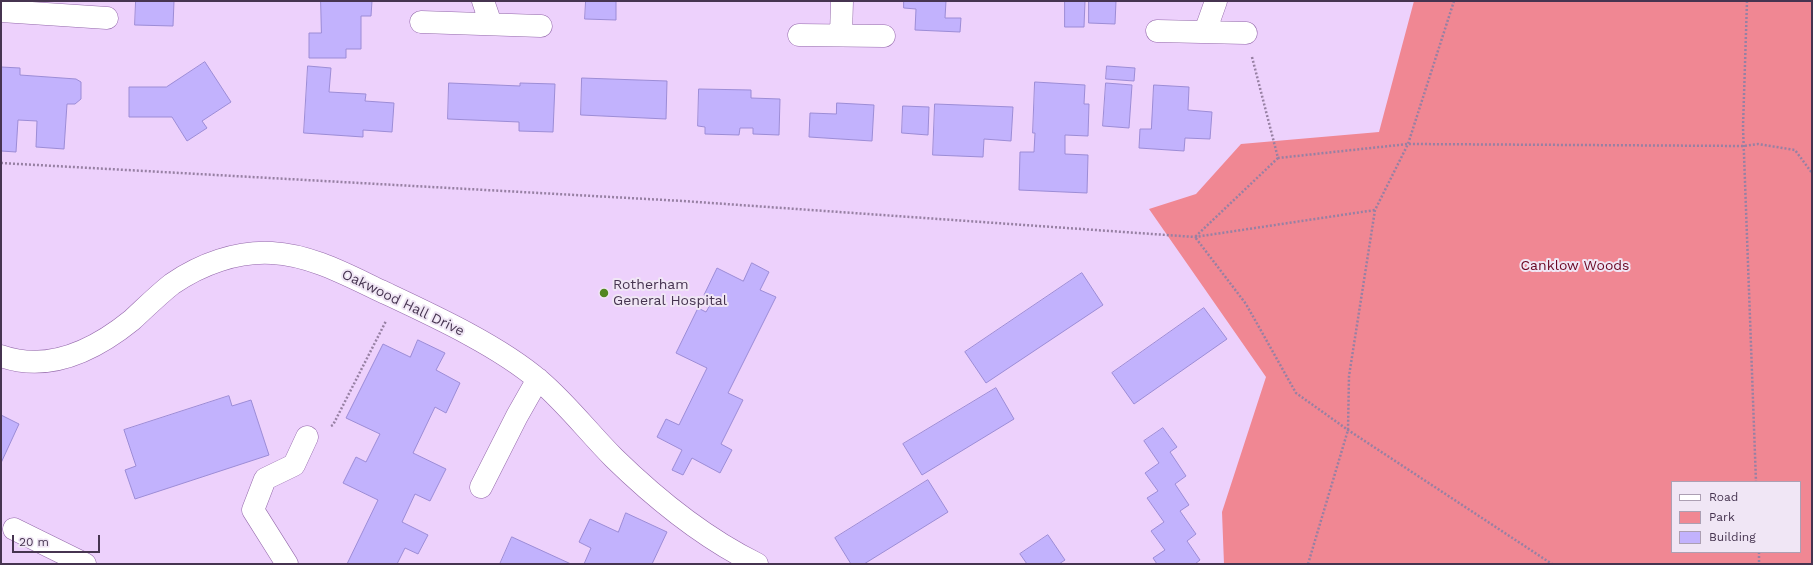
<!DOCTYPE html>
<style>
body{margin:0}
#map{position:relative;width:1813px;height:565px;overflow:hidden;background:#edd1fc;font-family:"Work Sans",sans-serif}
canvas{display:block}
.frame{position:absolute;inset:0;border:2px solid #463450;pointer-events:none}
.legend{position:absolute;left:1671px;top:481px;width:130px;height:72px;box-sizing:border-box;background:#f0e6f5;border:1px solid #ac9fb3;margin:0;padding:5px 7px;list-style:none;font-size:12px;color:#463450}
.legend li{display:flex;align-items:center;gap:8px;height:20px}
.legend b{width:20px;border:1px solid #ac9fb3}
.scale{position:absolute;left:12px;top:535px;width:88px;height:18px;box-sizing:border-box;border:2px solid #463450;border-top:0;padding-left:5px;font-size:12px;line-height:14px;white-space:nowrap;color:#463450;-webkit-text-stroke:3px #f0e6f5;paint-order:stroke}
</style>
<div id="map">
<canvas width="1813" height="565"></canvas>
<div class="frame"></div>
<ul class="legend">
<li><b style="height:5px;background:#fff"></b>Road</li>
<li><b style="height:11px;background:#f08793"></b>Park</li>
<li><b style="height:11px;background:#c2b2fd"></b>Building</li>
</ul>
<div class="scale">20 m</div>
</div>
<script>
const c = document.querySelector('canvas').getContext('2d');
c.lineJoin = 'round';
function fill(path, color) { c.fillStyle = color; c.fill(path, 'evenodd'); }
function trace(path, color, width, dash) { c.strokeStyle = color; c.lineWidth = width; c.lineCap = dash ? 'butt' : 'round'; c.setLineDash(dash || []); c.stroke(path); }
function write(font, color, halo, rows, align = 'center') {
  c.font = font + ' "Work Sans",sans-serif'; c.lineWidth = 4; c.setLineDash([]); c.textBaseline = 'middle'; c.strokeStyle = halo; c.fillStyle = color; for (const [text, x, y, turn = 0] of rows) {
    c.save(); c.translate(x, y); c.rotate((+turn || 0) * Math.PI / 180); c.textAlign = isNaN(turn) ? turn : align; if (halo) c.strokeText(text, 0, 0); c.fillText(text, 0, 0); c.restore();
  }
}
const green = new Path2D(`
 M1414,1h398v563h-588l-2,-52 44,-135 -117,-168 47,-15 45,-50 138,-12zM1672,482h128v70h-128z`);
const building = new Path2D(`
 M136,1h38l-1,25 -38,-1z
 M321,1h51l-1,15h-10v33h-15v9h-37v-25h12z
 M586,1h30v19l-31,-1z
 M904,1h42l-1,17h16l-1,14 -45,-2 1,-21 -12,-1z
 M1065,1h20l-1,26h-19z
 M1089,1h27l-1,23 -26,-1z
 M205,62l26,40 -29,19 5,7 -20,13 -15,-24h-43v-30h37z
 M308,66l23,2 -2,24 37,2 -1,7 29,2 -2,29 -29,-2v7l-59,-4z
 M1107,66l28,2 -1,13 -28,-2z
 M1,67l19,1v7l56,4 5,3v17l-6,5h-8l-3,45 -28,-2 1,-26 -19,-1 -2,32 -15,-1z
 M582,78l85,3 -1,38 -85,-4z
 M1035,82l50,3 -1,19h5l-1,32 -23,-1v19l23,1 -1,38 -68,-3 1,-38h14l1,-19h-2z
 M449,83l71,3v-3l35,1 -2,48 -34,-1v-9l-71,-3z
 M1106,83l26,2 -3,43 -26,-2z
 M1154,85l35,2 -1,23 24,2 -2,27 -25,-1 -1,13 -45,-3 1,-19h11z
 M699,89l52,1v8l29,1 -1,36 -26,-1v-6h-13l-1,7 -34,-1v-7l-7,-1z
 M837,103l37,2 -2,36 -63,-4 1,-24 26,1z
 M935,104l78,3 -2,34 -27,-2 -1,18 -50,-2z
 M903,106l26,1 -1,28 -26,-2z
 M752,263l17,9 -9,18 16,7 -48,96 15,7 -22,44 11,6 -12,23 -28,-15 -9,17 -11,-5 10,-20 -25,-13 9,-18 13,6 28,-57 -31,-15 22,-45 8,4 7,-12 -9,-5 13,-27 26,13z
 M1082,273l21,32 -117,78 -21,-31z
 M1204,308l23,31 -93,65 -22,-31z
 M418,340l27,13 -9,17 24,13 -14,30 -11,-6 -22,46 33,16 -16,32 -15,-7 -13,28 26,13 -10,19 -13,-6 -8,16h-50l31,-64 -35,-17 13,-26 10,5 14,-28 -34,-16 37,-74 27,13z
 M996,388l18,31 -92,56 -19,-31z
 M229,396l3,10 19,-6 18,55 -134,44 -10,-29 11,-4 -12,-36z
 M1,415l18,9 -18,39z
 M1163,428l14,19 -7,5 16,24 -11,8 14,21 -9,6 16,23 -9,7 13,19 -5,4h-38l-4,-6 12,-8 -14,-19 13,-9 -17,-24 11,-7 -13,-18 14,-10 -15,-22z
 M928,480l20,32 -84,52h-13l-16,-26z
 M626,513l41,19 -15,32h-68l7,-16 -12,-6 11,-23 28,13z
 M1048,535l17,25 -6,4h-32l-7,-10z
 M512,537l59,27h-71z`);
const path = new Path2D(`
 M1747,1l-4,126 13,355
 M1252,57l26,101 130,-14 336,2 14,-2 37,6 17,23
 M1278,158l-83,79 51,67 50,89 52,37 204,134
 M1,163l682,38 512,36 180,-27
 M331,426l2,-1 53,-104
 M1759,552v12
 M1308,564l40,-134 1,-54 26,-166 33,-66 46,-143`);
const minor = new Path2D(`
 M483,1l8,23
 M1,11l106,7
 M421,22l120,4
 M1157,31l89,2
 M1205,32l11,-31
 M799,35l85,1
 M841,35l1,-34
 M1,356c48,17 94,-6 131,-36 13,-12 26,-25 40,-36 29,-20 65,-33 100,-31 39,2 75,22 109,38 51,24 117,54 159,90 27,23 49,52 74,77 42,41 90,80 143,106
 M481,487l36,-71 21,-37
 M14,529l71,35
 M287,564l-34,-54 12,-31 29,-14 13,-28`);
const markers = [
 [604,293,5,"#528720"]
];
const parkNames = [
 ["Canklow Woods",1575,266]
];
const poiNames = [
 ["Rotherham",613,285],
 ["General Hospital",613,301]
];
const streetNames = [
 ["Oakwood Hall Drive",403,303,26]
];
fill(green, '#f08793');
fill(building, '#c2b2fd');
trace(building, '#9c8cd6', 1);
trace(minor, '#9368aa', 23);
trace(path, '#9780a3', 2.5, [2, 2]);
trace(minor, '#fff', 22);
for (const [x, y, r, color] of markers) { const dot = new Path2D(); dot.arc(x, y, r, 0, 2 * Math.PI); c.fillStyle = color; c.fill(dot); trace(dot, '#f0e6f5', 1.5); }
write('14px', '#6a0623', '#f0e6f5', parkNames);
write('14px', '#463450', '#f0e6f5', poiNames, 'left');
write('14px', '#463450', '#f0e6f5', streetNames);
</script>
